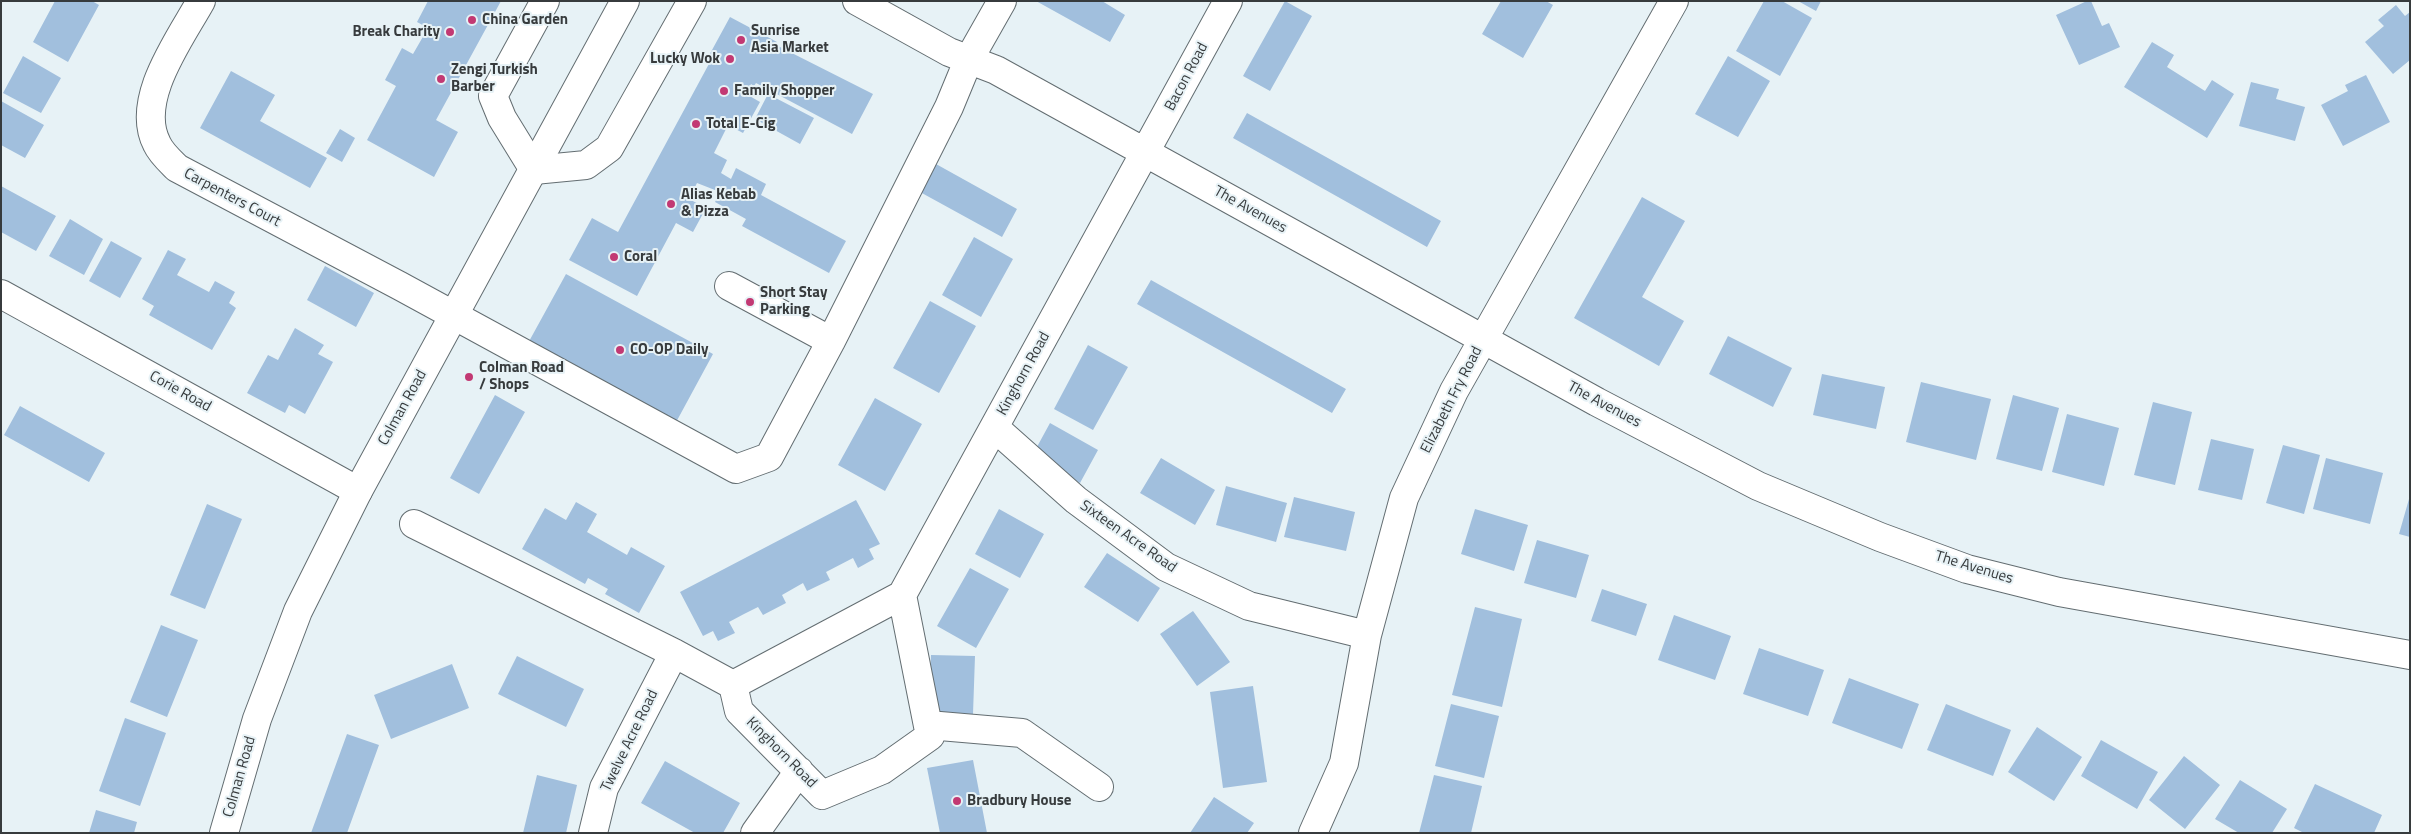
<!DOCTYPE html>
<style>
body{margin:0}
#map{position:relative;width:2411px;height:834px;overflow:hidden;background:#e7f2f6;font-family:"Titillium Web",sans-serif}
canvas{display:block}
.frame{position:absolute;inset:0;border:2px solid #373b3d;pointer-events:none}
</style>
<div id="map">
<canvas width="2411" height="834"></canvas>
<div class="frame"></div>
</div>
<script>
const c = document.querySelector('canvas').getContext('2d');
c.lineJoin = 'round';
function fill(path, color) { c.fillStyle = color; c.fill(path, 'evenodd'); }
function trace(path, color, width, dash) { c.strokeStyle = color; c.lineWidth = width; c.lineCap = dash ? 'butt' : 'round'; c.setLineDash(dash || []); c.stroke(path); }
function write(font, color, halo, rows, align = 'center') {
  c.font = font + ' "Titillium Web",sans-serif'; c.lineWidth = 4; c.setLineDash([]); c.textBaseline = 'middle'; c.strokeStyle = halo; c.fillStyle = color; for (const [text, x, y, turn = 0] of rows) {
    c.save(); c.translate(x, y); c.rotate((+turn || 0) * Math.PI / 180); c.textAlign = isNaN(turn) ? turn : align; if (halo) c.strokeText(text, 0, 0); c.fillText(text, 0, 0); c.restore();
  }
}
const building = new Path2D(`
 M55,1h37l7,4 -31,57 -35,-20z
 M428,1h73l-65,119 22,12 -24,45 -67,-37 29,-54 -11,-6 17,-32 11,6 15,-26 -11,-6z
 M1036,1h66l23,14 -15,27z
 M1285,1l27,15 -42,75 -27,-15z
 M1501,1h45l7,4 -30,53 -41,-24z
 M1764,1h18l30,17 -32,58 -44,-25z
 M1798,1h23l-5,10z
 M2087,1h4l11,25 7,-3 11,24 -41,18 -23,-50z
 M2396,5l9,11 5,-4v48l-17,14 -28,-32 19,-16 -6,-6z
 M730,17l47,25 -1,3 97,49 -21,40 -96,-51 -2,3 -3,-2 -5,10 14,8 -17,31 -15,-8 -14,28 13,7 -6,13 10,6 5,-11 30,16 -5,11 85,46 -17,32 -87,-47 4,-7 -31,-17 5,-10 -23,-9 -8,16 17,9 -13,24 -17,-9 -39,73 -68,-36 23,-42 26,14 92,-170 -4,-1z
 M2152,42l22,13 -7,12 38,24 7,-11 22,14 -27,44 -83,-51z
 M23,56l38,22 -20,35 -38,-20z
 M1728,56l42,25 -32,56 -43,-23z
 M231,71l44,24 -15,26 67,37 -17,30 -110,-60z
 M2366,75l24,47 -47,24 -22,-41 27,-14 -3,-6z
 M2251,82l28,7 -3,10 29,8 -10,34 -56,-15z
 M768,94l46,24 -14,26 -45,-25z
 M1,101l43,24 -19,33 -24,-13z
 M1247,113l194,108 -14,26 -194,-109z
 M340,129l15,9 -13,24 -16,-9z
 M936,164l81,45 -15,28 -82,-45z
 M1,186l55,30 -20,35 -35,-19z
 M1642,197l43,24 -43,76 42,24 -25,45 -85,-48z
 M70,219l33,20 -19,36 -35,-19z
 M974,237l39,22 -32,58 -39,-22z
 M111,241l31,17 -22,40 -31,-17z
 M168,250l18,9 -9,16 32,17 6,-11 20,11 -6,11 7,5 -24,42 -63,-35 5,-9 -12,-7z
 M325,266l49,27 -18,34 -49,-27z
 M566,274l147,80 -39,72 -147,-81z
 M1151,280l195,109 -14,24 -195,-109z
 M930,301l46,25 -37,67 -46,-25z
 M295,328l29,17 -6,9 15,8 -28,52 -16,-9 -4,8 -38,-20 21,-38 10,5z
 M1728,336l64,32 -19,39 -64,-33z
 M1088,345l40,22 -35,63 -39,-21z
 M1822,374l63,13 -9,42 -63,-14z
 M1921,382l70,17 -15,61 -70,-18z
 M495,395l30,17 -46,82 -29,-16z
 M2013,395l46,13 -17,63 -46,-12z
 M875,398l47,26 -37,67 -47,-26z
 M2153,402l39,10 -17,73 -41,-10z
 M20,406l85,47 -16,29 -85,-47z
 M2067,414l52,14 -15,58 -52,-14z
 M1050,423l48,27 -18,33 -48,-27z
 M2211,439l43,10 -12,51 -44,-10z
 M2283,445l37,10 -16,59 -38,-11z
 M1161,458l54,32 -20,35 -55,-32z
 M2326,458l57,15 -13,51 -57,-15z
 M1226,486l61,17 -11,39 -60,-17z
 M1294,497l61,15 -9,39 -62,-14z
 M2409,499h1v38l-11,-3z
 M856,500l24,44 -11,5 5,10 -16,9 -5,-10 -27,14 4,8 -23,11 -4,-8 -21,12 4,8 -23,12 -5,-8 -14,7 -15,8 6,11 -17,8 -5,-10 -10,5 -23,-44z
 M576,502l21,12 -10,18 40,23 4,-8 34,19 -26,47 -34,-19 3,-5 -20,-11 -3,6 -63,-35 23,-41 21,12z
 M207,504l35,15 -37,90 -35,-14z
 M999,509l45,25 -24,44 -45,-24z
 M1475,509l53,16 -14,46 -53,-17z
 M1537,540l52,15 -13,43 -52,-15z
 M1107,553l53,35 -22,34 -54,-35z
 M970,568l39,21 -33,59 -39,-22z
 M1602,589l45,15 -11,32 -45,-15z
 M1475,607l47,12 -20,88 -50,-12z
 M1193,611l37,51 -33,24 -37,-52z
 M1674,615l57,21 -16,44 -57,-20z
 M161,625l37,15 -31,77 -37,-15z
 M1759,648l65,22 -16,46 -65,-22z
 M931,655l44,1 -2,58 -44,-2z
 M517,656l67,33 -18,38 -68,-33z
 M452,664l17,44 -78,31 -17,-44z
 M1849,678l70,26 -17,45 -70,-26z
 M1253,686l14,96 -44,6 -13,-96z
 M1451,704l48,12 -15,62 -49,-12z
 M1946,704l65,26 -18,46 -66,-26z
 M125,718l41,15 -26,73 -41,-15z
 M2037,727l45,30 -28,44 -46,-29z
 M347,734l32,11 -32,88h-36z
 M2101,740l57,32 -21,37 -56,-33z
 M2184,756l36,29 -35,44 -36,-29z
 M973,760l14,73h-47l-13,-65z
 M665,761l75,42 -17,30h-28l-54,-30z
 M537,775l40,10 -11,48h-43z
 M1434,775l48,11 -11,47h-52z
 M2240,780l47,29 -15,24h-33l-24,-14z
 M2315,784l67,31 -8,18h-70l-10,-5z
 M1214,797l40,26 -7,10h-57z
 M96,810l41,12 -3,11h-45z`);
const minor = new Path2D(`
 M201,1c-21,38 -67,99 -44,143 4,9 13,17 20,24l223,118 336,183 33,-12 62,-116 118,-234 19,-46 34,-60
 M545,1l-52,95 9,22 32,52 52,-5 23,-17 83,-147
 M857,1l92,51 47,18 601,332 161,84 122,51 87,32 92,23 351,63
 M729,286l102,55
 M1,294l357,197
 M995,428l81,72 90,67 83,39 118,29
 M414,524l260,129 59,32 169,-90 326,-594
 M733,685l6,26 83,84 60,-25 48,-34 -28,-141
 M928,725l94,8 77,54
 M593,833l11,-45 70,-135
 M755,833l44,-62
 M1313,833l31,-70 23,-128 37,-137 50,-107 220,-390`);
const highway = new Path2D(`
 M224,833l33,-114 41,-108 60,-120 267,-490`);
const markers = [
 [472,20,5,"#c23973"],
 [450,32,5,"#c23973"],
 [741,40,5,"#c23973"],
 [730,59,5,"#c23973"],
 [441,79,5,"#c23973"],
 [724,91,5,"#c23973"],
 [696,124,5,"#c23973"],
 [671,204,5,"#c23973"],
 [614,257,5,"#c23973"],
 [750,302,5,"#c23973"],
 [620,350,5,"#c23973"],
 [469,377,5,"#c23973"],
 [957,801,5,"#c23973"]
];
const poiNames = [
 ["China Garden",482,20],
 ["Sunrise",751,31],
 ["Asia Market",751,48],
 ["Break Charity",440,32,"right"],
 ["Lucky Wok",720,59,"right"],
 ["Zengi Turkish",451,70],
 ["Barber",451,87],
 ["Family Shopper",734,91],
 ["Total E-Cig",706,124],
 ["Alias Kebab",681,195],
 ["& Pizza",681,212],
 ["Coral",624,257],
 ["Short Stay",760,293],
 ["Parking",760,310],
 ["CO-OP Daily",630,350],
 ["Colman Road",479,368],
 ["/ Shops",479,385],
 ["Bradbury House",967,801]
];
const streetNames = [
 ["Bacon Road",1187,77,-62],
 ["Carpenters Court",232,198,28],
 ["The Avenues",1250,210,29],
 ["Kinghorn Road",1024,374,-61],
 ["Corie Road",180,392,29],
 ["Elizabeth Fry Road",1452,400,-63],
 ["The Avenues",1604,405,28],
 ["Colman Road",403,408,-61],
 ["Sixteen Acre Road",1128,537,35],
 ["The Avenues",1974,568,17],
 ["Twelve Acre Road",630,741,-64],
 ["Kinghorn Road",781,753,45],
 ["Colman Road",240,777,-74]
];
fill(building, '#a1bfdd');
trace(minor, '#636d71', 30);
trace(highway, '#636d71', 30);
trace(minor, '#fff', 28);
trace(highway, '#fff', 28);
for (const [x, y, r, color] of markers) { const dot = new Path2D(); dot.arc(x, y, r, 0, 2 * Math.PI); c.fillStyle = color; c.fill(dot); trace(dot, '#e7f2f6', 2); }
write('bold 15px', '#373b3d', '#e7f2f6', poiNames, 'left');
write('15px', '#373b3d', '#e7f2f6', streetNames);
</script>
